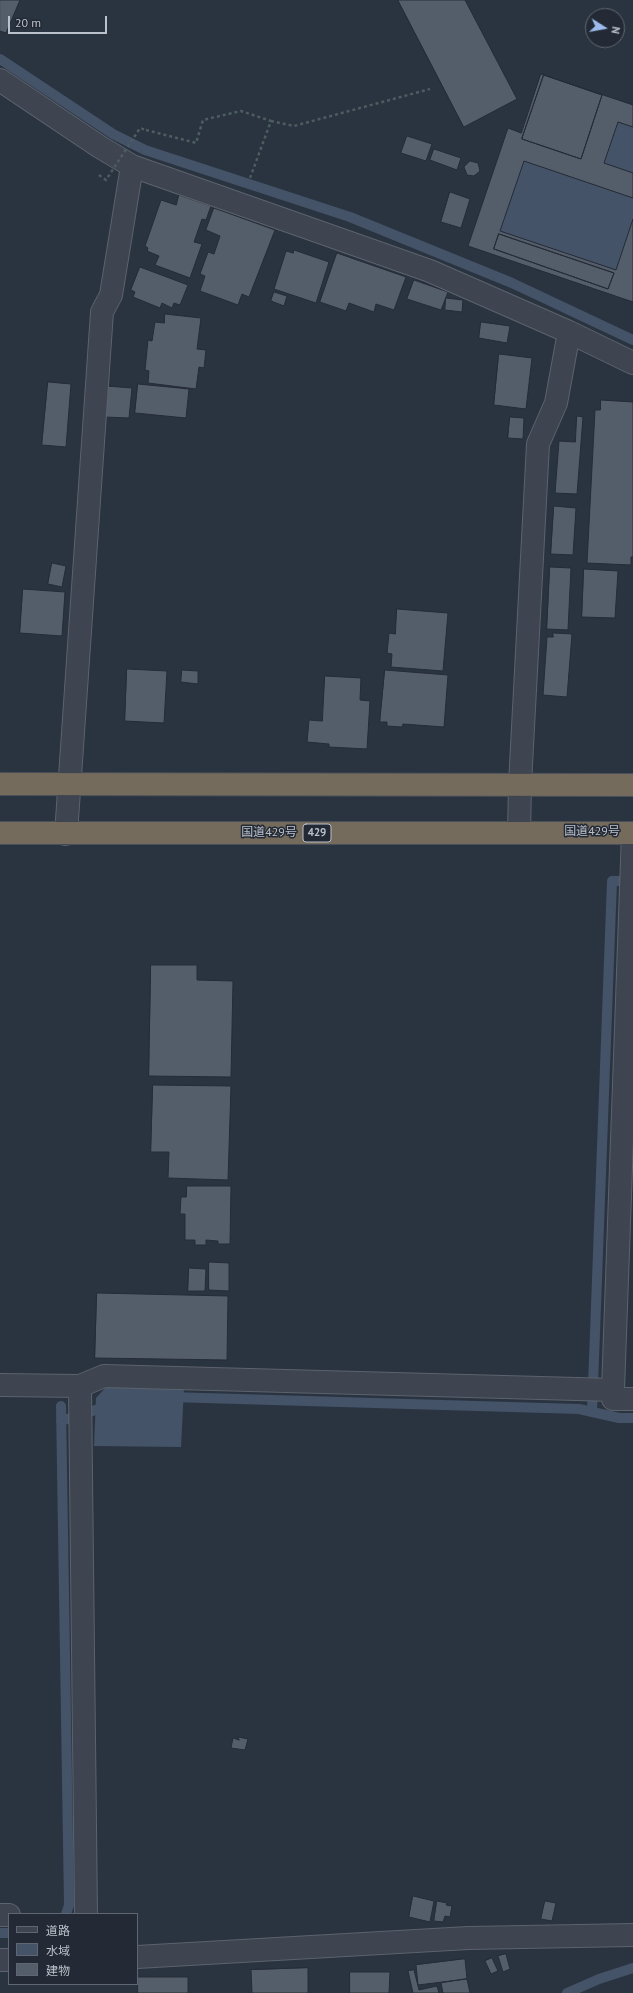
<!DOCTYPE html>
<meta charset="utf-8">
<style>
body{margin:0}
#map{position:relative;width:633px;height:1993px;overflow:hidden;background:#2a3340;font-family:"PT Sans","Noto Sans JP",sans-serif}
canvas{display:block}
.legend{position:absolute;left:8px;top:1913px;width:130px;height:72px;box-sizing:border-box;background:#232a35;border:1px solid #606671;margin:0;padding:5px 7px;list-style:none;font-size:12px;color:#bbc1ca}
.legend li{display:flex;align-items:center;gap:8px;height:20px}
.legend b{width:20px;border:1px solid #606671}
.north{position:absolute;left:585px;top:8px;width:40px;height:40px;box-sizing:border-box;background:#232a35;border:1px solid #606671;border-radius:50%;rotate:101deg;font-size:11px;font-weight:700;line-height:16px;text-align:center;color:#bbc1ca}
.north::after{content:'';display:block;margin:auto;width:14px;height:18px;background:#9dbced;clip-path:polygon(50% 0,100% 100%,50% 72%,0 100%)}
.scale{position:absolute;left:8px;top:16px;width:99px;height:18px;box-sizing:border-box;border:2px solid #bbc1ca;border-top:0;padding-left:5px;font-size:12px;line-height:14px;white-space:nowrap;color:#bbc1ca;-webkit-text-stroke:3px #232a35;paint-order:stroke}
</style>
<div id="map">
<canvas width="633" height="1993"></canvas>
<ul class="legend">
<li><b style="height:5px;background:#3e4550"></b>道路</li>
<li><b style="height:11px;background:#445368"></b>水域</li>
<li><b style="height:11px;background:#545e6a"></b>建物</li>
</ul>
<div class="north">N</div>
<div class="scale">20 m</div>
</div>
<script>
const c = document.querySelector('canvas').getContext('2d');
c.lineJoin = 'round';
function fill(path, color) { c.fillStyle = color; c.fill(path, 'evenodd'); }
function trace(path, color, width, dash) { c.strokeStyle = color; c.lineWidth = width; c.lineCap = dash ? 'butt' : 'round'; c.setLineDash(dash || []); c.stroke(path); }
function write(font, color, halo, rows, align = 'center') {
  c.font = font + ' "PT Sans","Noto Sans JP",sans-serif'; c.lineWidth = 3; c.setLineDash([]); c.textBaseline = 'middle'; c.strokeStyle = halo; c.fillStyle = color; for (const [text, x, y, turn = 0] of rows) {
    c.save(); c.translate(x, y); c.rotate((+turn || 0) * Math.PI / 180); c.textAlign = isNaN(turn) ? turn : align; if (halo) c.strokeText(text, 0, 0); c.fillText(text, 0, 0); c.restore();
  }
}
const water = new Path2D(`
 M618,122l15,5v46l-29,-10z
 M524,161l109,37v21l-17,51 -116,-39z
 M106,1387l78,1 -3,59 -87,-1 2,-48z`);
const stream = new Path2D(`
 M0,59l113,75 32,16 205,67 162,66 121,57
 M170,1397l409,12 40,9h14
 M61,1406l8,499 -3,9
 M592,1412l20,-531h21
 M61,1421l47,-15
 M0,1933h9
 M567,1993l32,-14 34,-11`);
const building = new Path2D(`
 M0,0h20l-14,33 -6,-2z
 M398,0h67l52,99 -53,28z
 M541,74l92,31v22l-15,-5 -14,41 29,10v25l-109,-37 -24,70 116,39 17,-51v83l-165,-56 40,-118 13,5zM544,75l58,20 -21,64 -59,-20zM499,234l115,39 -6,16 -114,-40z
 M544,75l58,20 -21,64 -59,-20z
 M407,136l25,8 -6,17 -25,-8z
 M434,149l27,9 -4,12 -27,-10z
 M470,161l8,2 2,8 -6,5 -7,-1 -3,-8z
 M450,192l20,7 -9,29 -20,-6z
 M179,195l32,11 -5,14 -4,-1 -8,23 8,2 -12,34 -35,-13 4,-9 -12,-5 1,-3 -3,-2 16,-46 15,5z
 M214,208l61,22 -26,67 -7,-3 -4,11 -38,-14 5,-15 -5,-2 8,-22 6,2 6,-18 -14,-6z
 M499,234l115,39 -6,16 -114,-40z
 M294,250l35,12 -13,41 -42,-14 12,-38 7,2z
 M337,253l69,24 -12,33 -18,-6 -2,8 -25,-9 -3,8 -26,-9z
 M140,267l48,18 -8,20 -6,-2 -2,5 -10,-5 -2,5 -27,-11 2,-5 -4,-2z
 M414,280l34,12 -7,18 -34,-11z
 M274,292l13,4 -3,10 -13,-5z
 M446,298l17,2 -1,12 -17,-2z
 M165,314l36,4 -4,31 9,1 -2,18 -5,-1 -3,22 -48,-6 1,-12 -4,-1 3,-30 4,1 3,-19 9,1z
 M481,322l29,4 -3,17 -28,-5z
 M499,354l33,4 -6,51 -32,-4z
 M48,382l23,2 -5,63 -24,-2z
 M138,384l51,5 -3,29 -51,-5z
 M106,386l26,2 -3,30 -25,-1z
 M601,400l32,2v155h-2v8l-44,-2 8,-153h5z
 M577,416l6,1 -6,77 -22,-1 4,-52 16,1z
 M510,417l14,1 -1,21 -15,-1z
 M554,506l22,2 -3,47 -22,-1z
 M52,563l14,3 -4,21 -14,-3z
 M550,567l21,1 -3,62 -21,-1z
 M584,569l34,2 -3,47 -33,-1z
 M23,589l42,3 -3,44 -42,-3z
 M397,609l51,4 -5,58 -52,-4 1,-13 -5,-1 2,-20 6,1z
 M553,633l19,1 -5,63 -24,-2 4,-58h6z
 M127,669l40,2 -3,52 -39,-2z
 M182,670l16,1v13l-17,-2z
 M385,670l63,5 -4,52 -41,-3 -1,3 -15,-1v-4h-7z
 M325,676l36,2 -1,22 10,1 -3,48 -38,-2v-3l-22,-2 2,-22 13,1z
 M151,965h46v15l36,1 -2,96 -82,-1z
 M153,1085l78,1 -3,94 -60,-2 1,-26h-18z
 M187,1186h44l-1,58h-12v-3l-12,-1v5h-11v-5h-10v-26h-5l1,-17h5z
 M209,1262l20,1v28l-20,-1z
 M189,1268l17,1 -1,22h-17z
 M97,1293l131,3 -1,64 -132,-2z
 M238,1737l10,2 -3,11 -14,-2 2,-10 6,2z
 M413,1896l21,5 -4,21 -21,-5z
 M437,1901l10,2 -1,2 6,1 -2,11 -5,-1 -2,6 -9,-1z
 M545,1901l11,2 -4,18 -11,-2z
 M506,1954l4,15 -7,3 -5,-16z
 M492,1958l6,13 -7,3 -6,-13z
 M465,1959l2,20 -49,6 -2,-20z
 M308,1968v25h-56l-1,-23z
 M414,1970l5,20 18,-4 2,7h-26l-5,-22z
 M350,1972h40l-1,21h-39z
 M138,1977h50v16h-50z
 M467,1979l3,14h-27l-2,-10z`);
const path = new Path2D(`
 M271,121l23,5 136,-37
 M146,130l50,13 7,-23 38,-9 30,10 -21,57`);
const street = new Path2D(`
 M0,80l100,67 32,19 298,105 139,61 64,31
 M519,832l1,-48 18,-340 18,-41 13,-71
 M66,834l36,-522 9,-17 21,-129
 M0,1385l80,1 24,-10 509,14v9h20
 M80,1386l6,528
 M613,1390l20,-557
 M0,1915h9
 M137,1957l331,-19 165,-3
 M0,1960h9`);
const highway = new Path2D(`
 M0,784l633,1
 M0,833h633`);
const pathBridge = new Path2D(`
 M99,175l7,5 34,-52 6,2`);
const shields = [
 [317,833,28]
];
const shieldNames = [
 ["429",317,833]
];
const streetNames = [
 ["国道429号",592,832],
 ["国道429号",269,833]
];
fill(water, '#445368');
trace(stream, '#445368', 10);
fill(building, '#545e6a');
trace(building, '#252c37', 1);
trace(street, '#5c636d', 24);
trace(highway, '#49505a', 24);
trace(path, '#4c5d60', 2.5, [3, 3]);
trace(street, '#3e4550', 22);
trace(highway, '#756b5c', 22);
trace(pathBridge, '#4c5d60', 2.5, [3, 3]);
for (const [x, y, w] of shields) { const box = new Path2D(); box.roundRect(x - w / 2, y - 9, w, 18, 3); c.fillStyle = '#232a35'; c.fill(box); trace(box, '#bbc1ca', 1); }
write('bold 11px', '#bbc1ca', null, shieldNames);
write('12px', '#bbc1ca', '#232a35', streetNames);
</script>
